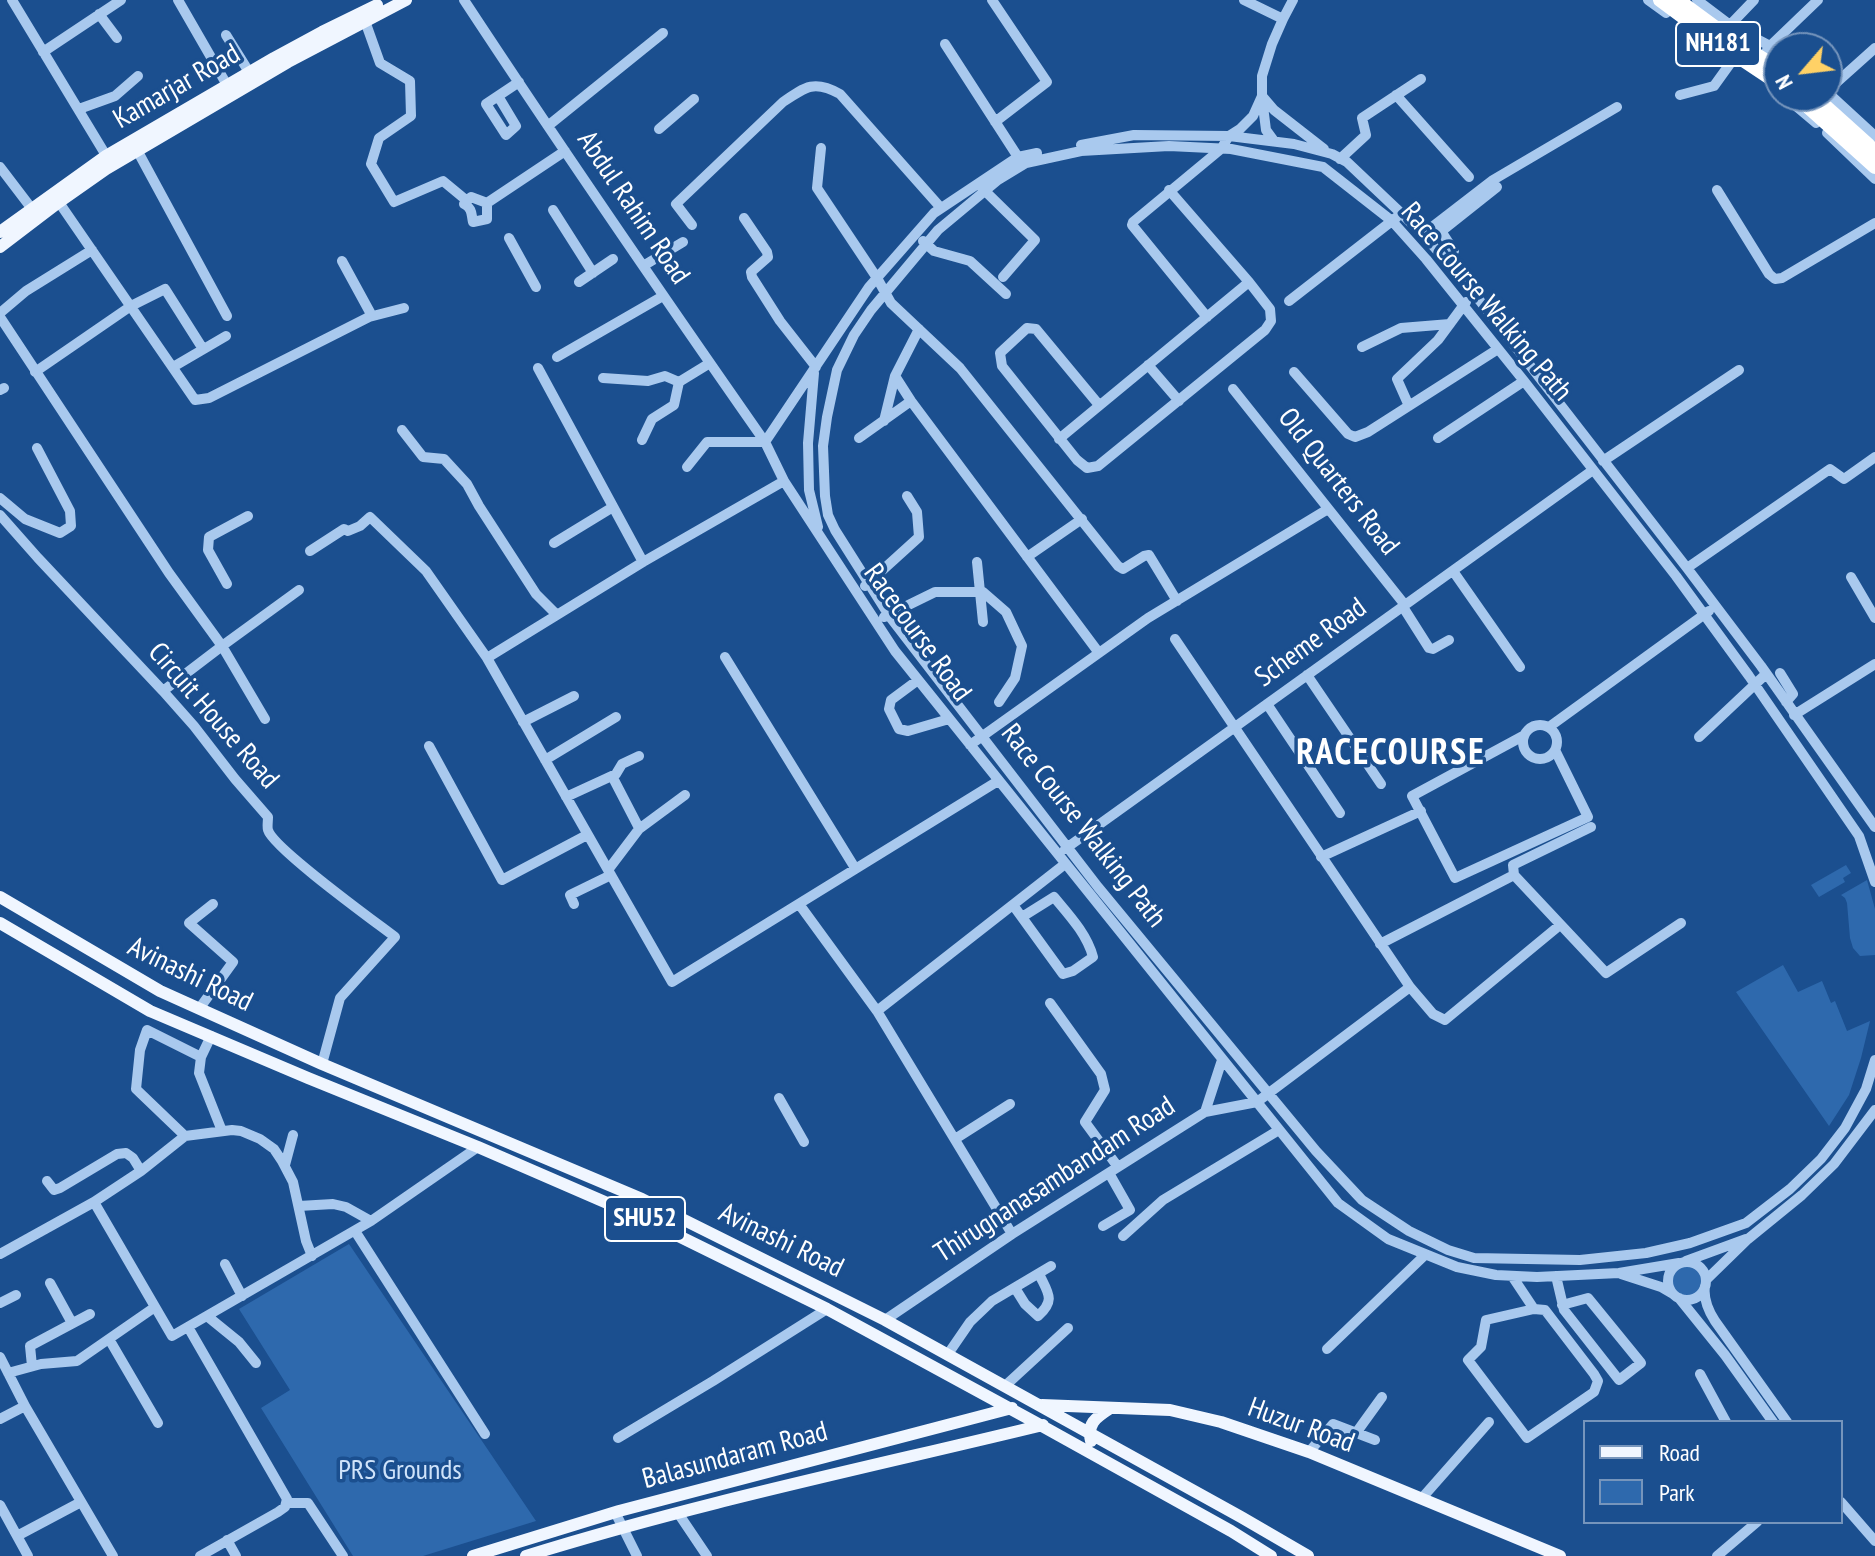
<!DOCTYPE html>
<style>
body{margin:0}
#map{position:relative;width:1875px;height:1556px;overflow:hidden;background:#1b4f8f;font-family:"PT Sans Narrow",sans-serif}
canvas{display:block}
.legend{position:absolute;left:1583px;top:1420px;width:260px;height:104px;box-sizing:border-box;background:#1b4f8f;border:2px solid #7695bc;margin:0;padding:10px 14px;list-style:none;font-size:24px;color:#fff}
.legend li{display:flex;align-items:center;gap:16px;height:40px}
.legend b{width:40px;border:2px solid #7695bc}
.north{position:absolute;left:1763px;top:32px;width:80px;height:80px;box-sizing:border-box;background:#1b4f8f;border:2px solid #7695bc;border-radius:50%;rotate:242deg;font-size:22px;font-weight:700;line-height:32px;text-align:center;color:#fff}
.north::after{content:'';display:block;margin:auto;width:28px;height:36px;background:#ffd166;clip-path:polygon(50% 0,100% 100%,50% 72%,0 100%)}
</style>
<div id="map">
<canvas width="1875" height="1556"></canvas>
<ul class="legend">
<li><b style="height:10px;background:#f0f6ff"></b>Road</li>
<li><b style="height:22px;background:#2e69ad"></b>Park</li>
</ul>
<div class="north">N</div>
</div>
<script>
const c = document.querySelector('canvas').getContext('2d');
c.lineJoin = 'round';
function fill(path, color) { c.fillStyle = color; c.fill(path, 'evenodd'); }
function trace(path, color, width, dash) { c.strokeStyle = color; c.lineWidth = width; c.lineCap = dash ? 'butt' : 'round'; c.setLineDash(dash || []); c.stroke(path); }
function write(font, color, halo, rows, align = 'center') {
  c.font = font + ' "PT Sans Narrow",sans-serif'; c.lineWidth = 7; c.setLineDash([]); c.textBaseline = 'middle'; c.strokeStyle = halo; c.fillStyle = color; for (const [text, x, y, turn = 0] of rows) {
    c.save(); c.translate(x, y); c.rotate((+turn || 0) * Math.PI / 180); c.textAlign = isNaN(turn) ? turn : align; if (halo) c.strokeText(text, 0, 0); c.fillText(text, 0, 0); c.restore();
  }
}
const green = new Path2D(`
 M1846,865l5,8 -8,5 2,4 -26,15 -8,-12z
 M1867,880l8,29v46l-15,1 -7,-8 -3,-10 -3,-35 -2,-5 -4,-3z
 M1783,965l15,27 24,-11 9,22 4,-2 12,30 23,-10 -9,37 -12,37 -20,31 -93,-134z
 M349,1244l187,277 -113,35h-70l-92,-148 29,-18 -51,-81z
 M1671 1281a16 16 0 1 1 32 0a16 16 0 1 1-32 0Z`);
const minor = new Path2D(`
 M12,0l98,162
 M178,0l49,85
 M464,0c98,149 199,296 301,442l19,39 111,170 443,552 50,36 69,28 39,8 41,2 82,-4 60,-10
 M992,0l55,82 -52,40
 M1244,0l39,19
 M1648,0l18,13
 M1697,0l33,25 40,21 9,7
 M99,14l18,24
 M365,21l15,42 30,18 1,35 -32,22 -8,26 23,38 49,-21 23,19
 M1730,25l24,-25
 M226,35l23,37
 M945,44l73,113
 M43,52l78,-52
 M1760,61l10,-15 48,-46
 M1827,91l48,-43
 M1827,92l48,44
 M1396,95l73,82
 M1680,95l34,-9 18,-25
 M498,96l18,30 -10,9 -20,-31 33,-22
 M1262,96l12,14 50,39
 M1784,96l32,27
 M1262,98l4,32 8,11
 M79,109l36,-13 23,-20
 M549,125l114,-92
 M659,129l35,-30
 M1827,133l48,46
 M1081,145l53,-10 95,1 65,8 38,10 15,8 76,72 50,58 214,276 74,98 114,161
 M821,148l-4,40 60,90 14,25 69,65 158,198 5,3 21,-13 5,-1 28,46
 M137,150l90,166
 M1340,159l26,-24 -4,-17 59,-39
 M0,167l32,42
 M982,188l53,52 -32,37
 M1717,190l52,84 6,5 7,-1 93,-55
 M56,198l139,202 14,-2 160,-81 35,-9
 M487,203l-16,-6 -7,7c9,5 7,10 9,18l14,-3v-16l78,-52
 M553,210l40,63
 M744,218l23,34 1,5 -17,15 1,5 28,44 36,46
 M692,225l-16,-21 107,-102c23,-16 32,-22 57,-8l101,114
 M1441,231l13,20
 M1423,234l70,-54 124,-73
 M509,238l27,49
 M923,241l11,10 36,10 36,33
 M1429,241l68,-54
 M342,261l30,55
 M643,266l40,-24
 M579,282l34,-23
 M1289,301l108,-84
 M0,313l26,-22 66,-41
 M0,317l169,256 53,73 77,-56
 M1207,317l-75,-92 1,-3 88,-73 8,-13 11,-7 13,-13 9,-20v-20l10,-32 11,-25 10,-19
 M1362,347l39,-19 49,-4
 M557,357l106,-61
 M1148,365l31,36
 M173,367l53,-31
 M538,368l105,194
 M35,372l96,-66 34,-17 38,60
 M1294,372l54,62 7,3 13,-5 130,-83
 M814,373l-6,70 1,47 9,37
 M895,376l16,25 188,252
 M603,378l45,3 17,-5 14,6 -5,23 -22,14 -10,21
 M679,382l31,-19
 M1233,389l172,216
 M0,390l4,-2
 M1099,405l-63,-76 -9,-1 -27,25 2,13 75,94 10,8 11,-2 167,-136 6,-9 -1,-12 -21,-27 -80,-92
 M1409,406l-12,-27 41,-39 28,-38
 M884,421l11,-45 24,-47
 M402,430l21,27 21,2 23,25 12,22 57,88 21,21
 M859,438l52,-37
 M1438,438l86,-57
 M1059,439l190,-157
 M765,442l104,-155 65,-74 84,-56 19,-4
 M1603,461l136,-91
 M687,467l20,-25h58
 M0,498l25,21 35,14 11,-7 -1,-15 -33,-63
 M0,515l38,43 125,133 31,35 41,53 33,38c0,4 -1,10 0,13 5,18 106,91 127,107l-55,61 -18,66
 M554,543l59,-36
 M310,551l34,-22 4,2 12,-5 10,-9 56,54 61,87 185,324 326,-201
 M1027,557l55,-38
 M977,562l6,60
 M1687,568l143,-99 14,10 31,-22
 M1453,571l67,96
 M1851,577l24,41
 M227,584l-19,-34 1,-13 39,-21
 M865,586l54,-49 -2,-25 -10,-16
 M1403,607l26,41 4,1 16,-9
 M884,617l51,-25h48l23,20 16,34 -7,32 -16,24
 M1175,639l235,348 -153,115 -52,10
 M725,657l130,211
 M487,658l156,-96 141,-81
 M1780,673l13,21 -7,8
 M1307,675l74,109
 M918,680l-27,20 -2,9 10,20 9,2 41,-12
 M163,691l59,-45 43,73
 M1267,704l73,109
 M1794,715l81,-51
 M523,722l51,-26
 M1523 742a17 17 0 1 1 34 0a17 17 0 1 1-34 0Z
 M1549,727l160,-116
 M1523,736l-111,60 43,82 133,-61 -33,-67
 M1699,737l67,-63
 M970,745l178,-127 180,-109
 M429,746l73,134 85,-45
 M545,760l71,-43
 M612,776l27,52
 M566,797l50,-23 6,-10 17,-8
 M1591,827l-78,38 1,10 92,98 75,-50
 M1065,849l528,-379
 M1321,857l100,-46
 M608,870l31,-41 46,-34
 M1875,882l-16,-46 -110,-160 -73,-100 -152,-195 -98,-122 -34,-38 -69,-54 -92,-18 -62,-3 -88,5 -55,12 -28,17 -60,50 -67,80 -17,25 -17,35 -10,47 -4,29 2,50 3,19 7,15 55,87 208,270 218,264 46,49 47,31 39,19 26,8 106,2 66,-7 44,-10 56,-20 44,-34 31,-30 24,-31 21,-39 9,-29
 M574,904l-4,-9 41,-20
 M799,904l78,107 135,223
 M1013,905l50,69 10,-3 20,-14c-6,-23 -24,-42 -39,-60l-32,20
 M1380,944l134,-69
 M1410,987l23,27 12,6 115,-95
 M1050,1003l51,71 4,16 -20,32 33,45
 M199,1009l34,-47 -44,-39 24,-19
 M877,1011l188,-147
 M211,1036l-10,21 -2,16 23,58
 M779,1098l25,44
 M185,1136l-49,-47 4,-39 7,-20 54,27
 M955,1139l55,-35
 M285,1165l8,-30
 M47,1181l7,9 6,-2 57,-34 9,-1 7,5 8,13
 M94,1202l47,-31 44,-35 47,-6 9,1 19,8 14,10 8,12 11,21 13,59 6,15
 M299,1206l34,-2 13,3 25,14
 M1103,1226l27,-16 -21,-37
 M355,1231l130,203
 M1123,1236l40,-36 116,-70
 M0,1254l94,-52 78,134 199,-115 107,-74
 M1686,1261l60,-22
 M1668 1281a19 19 0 1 1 38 0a19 19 0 1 1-38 0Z
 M225,1264l17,32
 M1621,1274l40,13 12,7
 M1512,1276l22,33 11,1 49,64 4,7 -4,11 -67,46 -59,-78 13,-13 5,-27 48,-11
 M1556,1276l8,34 55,70 22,-17 -53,-65 -26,7
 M1706,1280l42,-41 54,-44 32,-31 41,-54
 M50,1283l22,40
 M1705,1286c-2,13 3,24 10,35l72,101
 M1015,1288l10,16 13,12c18,-16 10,-23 1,-42
 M1679,1298l46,57 48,67
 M0,1303l16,-8
 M207,1316l32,26 17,21
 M885,1320l127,-86 193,-122 17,-52
 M188,1327l99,172 -2,8 -7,5 -78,44
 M109,1339l49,84
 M1327,1349l98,-94
 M948,1354l22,-32 22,-21 59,-35
 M0,1357l25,49 88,150
 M32,1366l-2,-20 60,-32
 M8,1373l33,-9 36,-3 78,-54
 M1700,1374l26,48
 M1005,1386l63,-58
 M0,1419l25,-13
 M1356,1433l26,-36
 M618,1438l95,-57 114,-72
 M1309,1452l24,-28 42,16
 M1422,1498l67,-76
 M1841,1502l34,39
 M286,1503h22l35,53
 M0,1505l28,51
 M615,1512l22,44
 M678,1513l29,43
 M17,1536l64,-34
 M227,1540l9,16
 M1717,1556l40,-34`);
const major = new Path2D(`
 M0,232l106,-76 168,-98 48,-26 55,-27
 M0,247l59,-45 47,-33 182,-107 118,-62
 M0,897l160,94 162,73 320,135 243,121 356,197 67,39
 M0,923l150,88 158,67 170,69 166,72 183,90 215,117 189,105 40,25
 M1042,1405l128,5 51,12 88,30 251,104
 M1091,1441c-4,-17 4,-23 18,-32
 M473,1556l146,-45 393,-103
 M526,1556c170,-53 344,-89 517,-131`);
const highway = new Path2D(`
 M1796,96l79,71
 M1814,96l61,55`);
const highwayBridge = new Path2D(`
 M1660,0l62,46 57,38
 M1678,0l50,37 51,32`);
const shields = [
 [1718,44,84],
 [645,1219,80]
];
const shieldNames = [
 ["NH181",1718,44],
 ["SHU52",645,1219]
];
const streetNames = [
 ["Kamarjar Road",177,87,-30],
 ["Abdul Rahim Road",633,208,56],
 ["Race Course Walking Path",1486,302,50],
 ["Old Quarters Road",1338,482,52],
 ["Racecourse Road",917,633,54],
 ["Scheme Road",1311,643,-36],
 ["Circuit House Road",213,716,49],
 ["Race Course Walking Path",1083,826,52],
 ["Avinashi Road",190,975,26],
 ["Thirugnanasambandam Road",1055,1180,-33],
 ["Avinashi Road",781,1241,26],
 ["Huzur Road",1301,1426,20],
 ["Balasundaram Road",735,1456,-15]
];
const parkNames = [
 ["PRS Grounds",400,1471]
];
const districtNames = [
 ["RACECOURSE",1391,754]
];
fill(green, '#2e69ad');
trace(minor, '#a9c9ee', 10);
trace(major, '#f0f6ff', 12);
trace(highway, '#fff', 14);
trace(highwayBridge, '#fff', 14);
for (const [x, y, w] of shields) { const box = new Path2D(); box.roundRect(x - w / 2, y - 22, w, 44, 6); c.fillStyle = '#1b4f8f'; c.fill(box); trace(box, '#fff', 2); }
write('bold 26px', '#fff', null, shieldNames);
write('28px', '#fff', '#1b4f8f', streetNames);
write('28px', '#cfe3fa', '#1b4f8f', parkNames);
c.letterSpacing = '2px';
write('bold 36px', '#fff', '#1b4f8f', districtNames);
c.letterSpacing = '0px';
</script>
